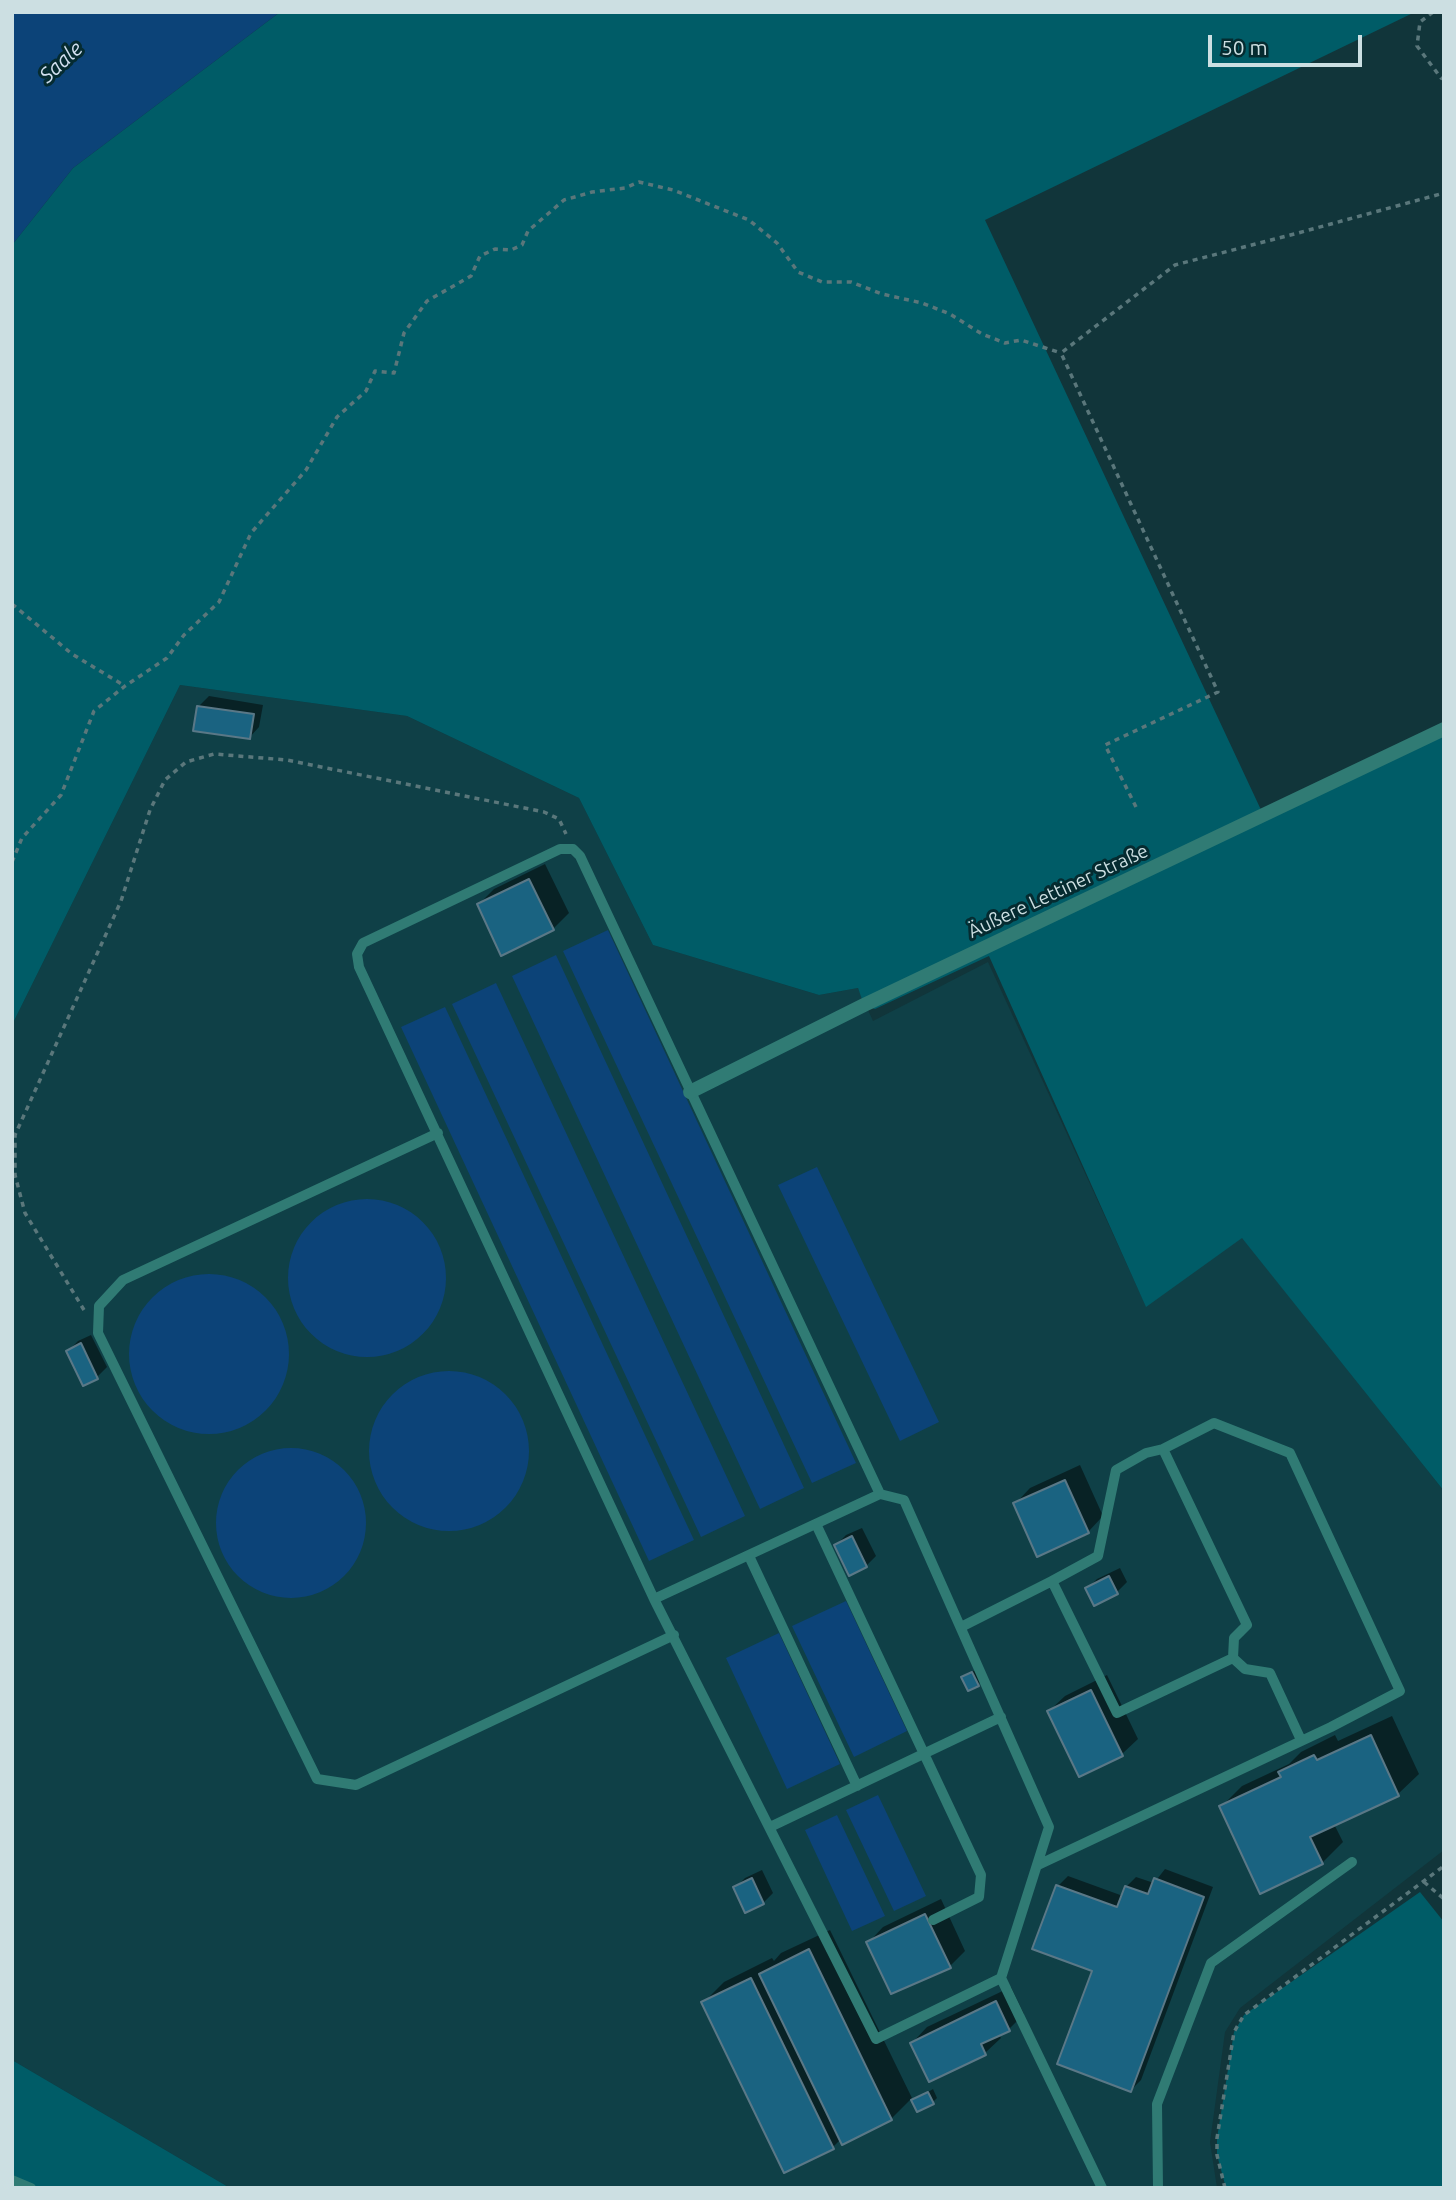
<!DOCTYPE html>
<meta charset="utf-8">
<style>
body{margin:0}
#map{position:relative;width:1456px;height:2200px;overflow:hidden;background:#11353a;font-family:Ubuntu,sans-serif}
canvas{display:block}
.frame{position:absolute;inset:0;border:14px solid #ccdfe2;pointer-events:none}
.scale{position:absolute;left:1208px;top:35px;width:154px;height:32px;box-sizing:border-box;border:4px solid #ccdfe2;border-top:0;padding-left:9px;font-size:21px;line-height:24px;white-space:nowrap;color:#ccdfe2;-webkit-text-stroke:5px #052b30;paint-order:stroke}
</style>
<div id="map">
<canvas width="1456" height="2200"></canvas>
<div class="frame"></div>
<div class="scale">50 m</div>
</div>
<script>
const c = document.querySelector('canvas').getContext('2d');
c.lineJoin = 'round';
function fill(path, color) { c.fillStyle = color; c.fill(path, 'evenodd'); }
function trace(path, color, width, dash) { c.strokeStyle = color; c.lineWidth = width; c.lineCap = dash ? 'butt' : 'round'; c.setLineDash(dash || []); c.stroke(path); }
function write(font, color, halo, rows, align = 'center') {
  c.font = font + ' Ubuntu,sans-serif'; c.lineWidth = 6; c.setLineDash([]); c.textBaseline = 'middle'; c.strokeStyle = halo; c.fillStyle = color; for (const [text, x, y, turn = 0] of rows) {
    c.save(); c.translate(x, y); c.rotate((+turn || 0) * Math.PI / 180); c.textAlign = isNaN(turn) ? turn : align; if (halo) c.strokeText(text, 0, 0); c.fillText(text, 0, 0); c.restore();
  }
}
const built = new Path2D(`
 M180,685l227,31 172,82 74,147 166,50 39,-7 15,33 115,-59 158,344 96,-69 202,254v359l-204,158 -15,24 -15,110 7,46h-987l-218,-128v-1035z`);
const green = new Path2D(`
 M280,12h1135l-430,208 277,592 182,-79v758l-202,-253 -96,69 -157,-351 -114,53 -11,-4 -6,-17 -39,7 -166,-50 -74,-147 -172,-82 -227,-31 -168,340v-780l61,-77z
 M1420,1892l24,30v266h-218l-9,-33v-17l17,-106 10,-17z
 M12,2060l218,128h-218z`);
const water = new Path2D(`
 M12,12h268l-207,156 -61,77z
 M608,930l248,533 -44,20 -249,-532z
 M556,955l248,533 -44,21 -248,-533z
 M496,983l249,533 -44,21 -249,-533z
 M445,1007l249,533 -45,21 -248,-534z
 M817,1167l122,255 -39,19 -122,-256z
 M288 1278a79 79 0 1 1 158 0a79 79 0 1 1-158 0Z
 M129 1354a80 80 0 1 1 160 0a80 80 0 1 1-160 0Z
 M369 1451a80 80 0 1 1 160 0a80 80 0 1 1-160 0Z
 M216 1523a75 75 0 1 1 150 0a75 75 0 1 1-150 0Z
 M846,1601l61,130 -53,26 -62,-131z
 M779,1633l61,131 -53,25 -61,-131z
 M878,1795l48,101 -32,15 -48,-101z
 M837,1815l48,101 -33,15 -47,-101z`);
const shadow = new Path2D(`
 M209,696l54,9 -4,22 -10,11 -50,-32z
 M545,864l24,49 -16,16 -74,-25 15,-15z
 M91,1335l16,32 -10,10 -29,-26 10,-10z
 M1080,1465l23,51 -15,16 -73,-28 15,-16z
 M862,1528l14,28 -10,10 -30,-21 10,-10z
 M1120,1568l7,14 -10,10 -30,-3 10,-10z
 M977,1669l5,11 -4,5 -15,-8z
 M1107,1675l31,64 -16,15 -42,21 -31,-64 16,-15z
 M1392,1716l27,58 -21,20 -64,30 9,18 -21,21 -101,-56 21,-21 47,-22 12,-12 34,-17 3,6z
 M1165,1869l48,18 -72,193 -10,10 -37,-120 -36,-84 10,-10 55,20 3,-9 10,-10 18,6z
 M762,1870l11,23 -10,10 -28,-15 10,-10z
 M941,1899l24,52 -15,15 -82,-23 15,-16z
 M830,1930l82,168 -21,21 -50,20 -8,8 -49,24 -81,-168 21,-21 48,-24 2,3 7,-8z
 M1011,1987l13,27 -15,15 -10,5 2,4 -16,15 -73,-10 15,-16z
 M933,2089l4,9 -4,4 -20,-1z`);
const building = new Path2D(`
 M197,706l57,8 -4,25 -57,-8z
 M529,879l25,51 -53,26 -24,-52z
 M81,1343l17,36 -15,7 -17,-35z
 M1065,1480l24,53 -52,24 -24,-54z
 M852,1536l15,31 -18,9 -15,-31z
 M1109,1576l9,18 -24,12 -9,-18z
 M972,1672l7,14 -11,5 -7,-14z
 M1091,1690l32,66 -44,21 -32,-66z
 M1371,1735l28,61 -89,41 13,27 -63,30 -41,-88 62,-29 -3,-5 36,-17 3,5z
 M752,1878l12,26 -19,9 -12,-26z
 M1154,1878l50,19 -73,195 -74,-28 35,-93 -60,-22 24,-64 61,22 8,-21 23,8z
 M925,1914l26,54 -60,26 -25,-52z
 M809,1949l83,171 -50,25 -83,-171z
 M751,1978l83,171 -50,24 -83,-171z
 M996,2001l14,30 -29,13 5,11 -57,27 -19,-39z
 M928,2092l6,12 -17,8 -6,-12z`);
const path = new Path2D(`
 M1433,12l-13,10 -3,24 24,32 3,1
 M12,604l60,50 53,32
 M1136,807l-31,-62 113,-53 -157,-339 114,-88 123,-32 146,-40
 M12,862l10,-24 39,-43 33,-84 31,-25 42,-28 17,-23 35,-33 32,-69 55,-63 31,-53 29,-26 9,-20 19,2 10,-40 23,-32 44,-25 9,-20 15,-7 16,1 11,-5 6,-14 36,-31 28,-8 33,-4 14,-6 34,8 76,30 28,23 21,29 24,10h29l31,12 40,9 28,11 32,20 23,9 16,-3 40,13
 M84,1310l-59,-97 -10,-38v-40l106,-234 29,-91 15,-30 21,-18 28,-8 73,6 257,52 15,7 7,15
 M1424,1882l20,17
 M1225,2188l-8,-33v-17l17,-106 10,-17 200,-149`);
const lane = new Path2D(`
 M438,1133l-315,147 -24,26 -1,27 219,446 39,6 318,-150
 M880,1494l-300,-638 -7,-7h-13l-197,94 -6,11 2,13 295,632 222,440 125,-61
 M816,1524l165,351 -2,22 -46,23
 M749,1556l108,230
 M1052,1581l46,-25 18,-86 30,-17 17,-4
 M654,1599l226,-105 24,6 145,327 -48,151 101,210
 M961,1627l91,-46 65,132 116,-55
 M770,1827l231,-110
 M1038,1865l293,-138 69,-36 -110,-238 -76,-30 -51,26 84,176 -13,13 -1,20 12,11 25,4 31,67
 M12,2180l19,8
 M1158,2188l-1,-84 54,-141 141,-101`);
const street = new Path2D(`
 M690,1092l174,-87 580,-276`);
const streetNames = [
 ["Äußere Lettiner Straße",1058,891,-25]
];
const waterNames = [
 ["Saale",61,62,-43]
];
fill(built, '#0f4047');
fill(green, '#005c67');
fill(water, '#0c4378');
fill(shadow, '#0007');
fill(building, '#1a6381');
trace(building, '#5a7887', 2);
trace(path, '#5a777b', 3.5, [5, 5]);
trace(lane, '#307b74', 10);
trace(street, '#307b74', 14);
write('19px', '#ccdfe2', '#052b30', streetNames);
write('italic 21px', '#d1dfef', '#052b30', waterNames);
</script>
